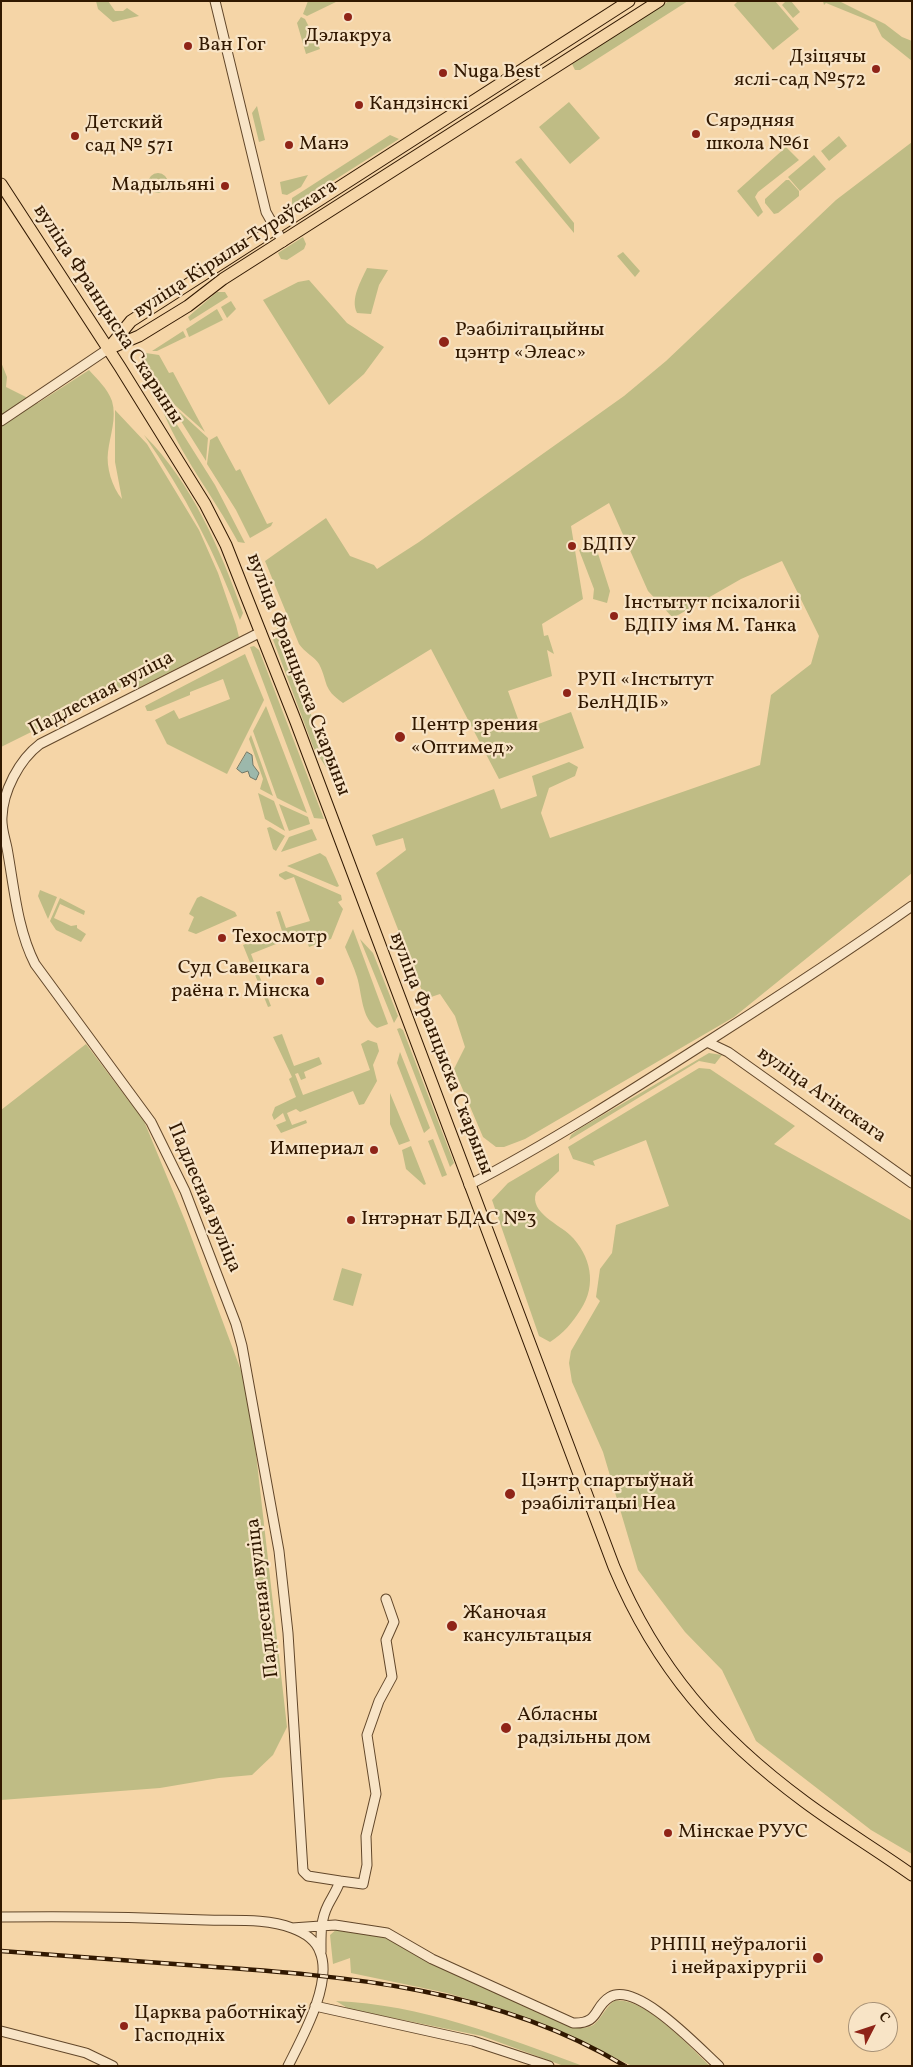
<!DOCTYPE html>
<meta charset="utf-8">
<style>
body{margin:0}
#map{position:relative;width:913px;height:2067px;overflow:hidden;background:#f5d5a7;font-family:Vollkorn,serif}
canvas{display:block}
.frame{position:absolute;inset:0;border:2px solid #311800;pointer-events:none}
.north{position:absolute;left:848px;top:2002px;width:50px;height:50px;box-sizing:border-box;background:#f8e4c6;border:1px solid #a89277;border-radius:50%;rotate:49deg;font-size:14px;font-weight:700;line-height:20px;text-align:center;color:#311800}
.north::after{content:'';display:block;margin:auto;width:18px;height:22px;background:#8f2418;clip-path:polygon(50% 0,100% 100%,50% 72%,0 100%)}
</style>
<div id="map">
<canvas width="913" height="2067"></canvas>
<div class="frame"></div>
<div class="north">С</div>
</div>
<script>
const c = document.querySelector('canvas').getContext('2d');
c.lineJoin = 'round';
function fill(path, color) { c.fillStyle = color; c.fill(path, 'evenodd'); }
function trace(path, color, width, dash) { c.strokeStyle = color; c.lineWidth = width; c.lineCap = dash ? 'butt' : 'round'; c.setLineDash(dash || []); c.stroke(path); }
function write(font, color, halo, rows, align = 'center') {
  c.font = font + ' Vollkorn,serif'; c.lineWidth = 4.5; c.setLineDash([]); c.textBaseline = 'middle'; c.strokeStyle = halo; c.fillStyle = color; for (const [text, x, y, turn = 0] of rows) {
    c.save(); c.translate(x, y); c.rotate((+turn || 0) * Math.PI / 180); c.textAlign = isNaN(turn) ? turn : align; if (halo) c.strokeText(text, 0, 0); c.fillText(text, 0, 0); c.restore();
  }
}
const green = new Path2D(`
 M96,1h12l7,10h8l4,-3 12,8 -26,6 -15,-13z
 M308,1h30l-31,15 -4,-2z
 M669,1h19l-108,69h-5l-3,-6z
 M738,1h37l24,28 -26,21 -39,-45z
 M786,1h5l9,11 -7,6 -11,-13z
 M823,1h16l46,23 17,13 10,4v20l-30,-24 -7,-14 -49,-20 -2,2z
 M301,17l4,2 15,30 -14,5 -9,-31z
 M569,102l31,36 -30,26 -31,-37z
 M257,106l8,34 -6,2 -7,-29z
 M390,135l9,4 -107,68v-9z
 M839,136l8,10 -18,15 -8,-10z
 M912,142v731l-178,144 -209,122 -21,8h-8l-13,-10 -29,-68 11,-22 -10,-31 -15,-22 -12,4 -4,-2 -48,-123 30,-23 -3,-12 -27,8 -4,-11 122,-46 7,20 36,-13 -5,-20 37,-14 9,5 -3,9 -26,12 -8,25 9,25 210,-73 11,-70 40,-31 8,-28 -37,-75 -41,18 -68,39 -25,-27 -39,-88 -38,23 12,73 -41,25 2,12 4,-1 6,19 -7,-4 5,26 -44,15 14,39 49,-18 13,36 -85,31 -68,-130 -88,54c-21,-15 -14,-19 -24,-39 -4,-7 -15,-12 -20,-20l-34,-83 61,-43 24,38 24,9 3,4 42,-27 205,-146 42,-35 170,-161z
 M786,147l13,13 -41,32 -3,5 8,15 -5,5 -21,-26z
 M814,155l12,14 -26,22 -12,-14z
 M521,158l53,65v10l-59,-71z
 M148 183a10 10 0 1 1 20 0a10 10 0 1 1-20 0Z
 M308,175l-7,12 -14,8 -5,-1 -2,-12z
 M786,180h3l10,11v5l-21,17 -4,1 -9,-11v-4z
 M303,237l3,7 -2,5 -17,11 -6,-1 -3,-6z
 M623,252l17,19 -5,6 -18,-21z
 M367,268l21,2 -9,15 -8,29 -14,-1c-7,-14 4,-32 10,-45z
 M309,280l38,43 37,24 -20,27 -35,31 -66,-105 35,-18z
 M217,292h8l3,5 -38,24 -2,-4z
 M231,301l5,8 -9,9 -6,-11z
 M217,309l6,11 -34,17 -3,-8z
 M183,331l3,6 -29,14h-5z
 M146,353l13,2 10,18 4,-1 32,60 -38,-34 -23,-34z
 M1,362l6,15 -1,10 32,16 51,-33c9,10 18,18 23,31 5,17 -2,34 -4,51 -2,15 4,35 14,47l-7,-37v-52l32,34 52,86 19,43 18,52 3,12 -103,52 -6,-6 -129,64z
 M169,402l39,36 -2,23z
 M160,404h4l51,81 30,58 -7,-1c-25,-47 -59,-88 -78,-138z
 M144,435c49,49 76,114 99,178l-3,7c-24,-67 -56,-127 -96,-185z
 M217,436l19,35 4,-2 27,55 6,-2 -2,4 -21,12 -14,-28 -29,-46 3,-24z
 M594,541l16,50 -3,12 -14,-4 1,-10 -15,-39z
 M250,556l19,50 -4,1 -17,-47z
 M278,627l56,148 -2,1 -18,-27 -42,-112z
 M254,646l5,4 65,169 -10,-1 -64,-171z
 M245,654l19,46 -37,74 -60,-30 -12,-24 19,-10 5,9 51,-20 -7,-20 -33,13v3l-39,16h-4l-2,-5z
 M266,706l41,107 -30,-15 -24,-67z
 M251,735l22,61 -13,-7 3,-10 -14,-40z
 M258,793l16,8 11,30 -20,-12z
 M279,804l29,13 2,7 -21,7z
 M270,827l15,9 -9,15 -3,-2 -6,-21z
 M312,829l5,11 -36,12 8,-15z
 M320,853l6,4 13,29 -2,1 -50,-21z
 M286,871l55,24 1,5 -4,2 5,7 -12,30 -22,8 -4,-11 -4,-2 -50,20 20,52 -3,1 -25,-62 39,-14 -6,-19 4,-1 6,17 24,-7 -16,-44 -9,3 -6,-4v-2z
 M40,890l17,7 -9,22 -10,-23z
 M201,896l34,16 2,4 -41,18 -8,-3 6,-14 -5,-3 8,-16z
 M60,898l25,13 -1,4 -24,-11 -6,14 17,8 6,-1v3l9,6 -5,8 -25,-12 -6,-9z
 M353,929l35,95 -11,4c-16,-9 -15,-36 -20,-51 -3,-10 -8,-20 -12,-30z
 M360,939l13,14 25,63 -4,7z
 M400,1028l3,2 51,133 -4,4 -53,-138z
 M282,1034l12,32 25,-9 3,7 -18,8 2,6 -5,2 -3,-7 -3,1 8,21 67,-25 -9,-26 7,-4 9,3 2,8 -6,14 4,16 -13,23 -5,1 -6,-14 -53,21 -4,-3 -9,4 5,12 14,-5 1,3 -26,10 -5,-8 10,-4 -3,-8 -9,7 -2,-5 3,-8 21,-10 -7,-18 3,-2 -19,-40z
 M86,1044l58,77 42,102 63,169 38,335 -14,28 -21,20 -33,3 -59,10 -159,12v-690z
 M400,1052l30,76 -6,5 -27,-70z
 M709,1053l13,2 -7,9 -16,-3 -130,79 2,-5 8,-6z
 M699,1068l11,1 85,57 -21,18 138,77v633l-41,-24 -115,-89 -34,-71 -37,-38 -47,-62 -35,-118 -31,-70 -3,-19 2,-12 29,-50 -4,-4 4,-28 12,-16 4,-28 53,-19 -23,-66 -53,21 2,5 -22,-7 -5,-12z
 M390,1093l20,48 -11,4 -9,-21z
 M433,1139l14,36 -5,2 -14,-36z
 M411,1146l15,38 -2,1 -18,-16 -4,-19z
 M559,1153v18l-23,22c-7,19 24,32 34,42 21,20 27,50 11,74 -8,13 -18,25 -31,33l-11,-6 -47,-136 16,-17z
 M342,1268l20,6 -9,32 -20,-6z
 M337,1929l47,6 188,92c29,5 25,-12 42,-26 29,-6 76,46 96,65h-78l-86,-41 -41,-15 -58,-17 -96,-20 -1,-15 -17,6 -3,-29z
 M336,2001c83,3 169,36 247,65h-19l-82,-30 -133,-27z`);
const water = new Path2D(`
 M247,752l5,3 1,10 6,8 -3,7 -6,-3 -2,-6 -6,2 -5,-4z`);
const minor = new Path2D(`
 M215,1l51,211 17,30
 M1,421l107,-72
 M261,632l-221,112c-21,16 -37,47 -38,73 -1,10 3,21 5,31 7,38 10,81 28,116l116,158 34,69 51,133 6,22 37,205 9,82 15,238 5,5 32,5c-3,9 -8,16 -12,24 -8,16 -7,31 -7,47
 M707,1042l21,10 184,131
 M469,1185c82,-43 160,-93 238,-143 69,-44 137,-88 205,-136
 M340,1881l23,3 4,-19 -1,-29 10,-42 -9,-59 12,-34 13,-24 -6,-37 8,-18 -8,-23
 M1,1917c68,-1 136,0 205,3 27,1 60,-2 86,8 11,4 24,12 28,24 13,31 -18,86 -32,114
 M292,1928l43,-3 52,8 45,26 141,64c27,1 20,-16 37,-26 27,-16 89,51 109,69
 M315,2006l158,35 76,25
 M1,2031l85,22 27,13`);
const major = new Path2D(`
 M1,184l119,183 85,137 21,41 70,177 318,845c43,102 103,170 191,235 35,26 72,48 107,73
 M108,349l31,-13 49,-30 35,-27 436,-278
 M108,349l23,-28 498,-320`);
const rail = new Path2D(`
 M1,1951c67,5 134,10 200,15 146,10 295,22 424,100`);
const markers = [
 [348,17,5,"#8f2418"],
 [188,46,5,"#8f2418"],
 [876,69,5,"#8f2418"],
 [443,73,5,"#8f2418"],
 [359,105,5,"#8f2418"],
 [696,134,5,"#8f2418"],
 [75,136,5,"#8f2418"],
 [289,145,5,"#8f2418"],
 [225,186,5,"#8f2418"],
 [444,342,6,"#8f2418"],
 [572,546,5,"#8f2418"],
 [614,616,5,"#8f2418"],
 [567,693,5,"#8f2418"],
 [400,737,6,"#8f2418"],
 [222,938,5,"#8f2418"],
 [320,981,5,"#8f2418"],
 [374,1150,5,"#8f2418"],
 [351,1220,5,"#8f2418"],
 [510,1494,6,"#8f2418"],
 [452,1626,6,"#8f2418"],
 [506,1728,6,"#8f2418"],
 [668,1833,5,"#8f2418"],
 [818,1958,6,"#8f2418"],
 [124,2026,5,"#8f2418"]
];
const poiNames = [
 ["Дэлакруа",348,37,"center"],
 ["Ван Гог",198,46],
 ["Дзіцячы",866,58,"right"],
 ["яслі-сад №572",866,81,"right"],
 ["Nuga Best",453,73],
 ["Кандзінскі",369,105],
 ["Сярэдняя",706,122],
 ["школа №61",706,145],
 ["Детский",85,124],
 ["сад № 571",85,147],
 ["Манэ",299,145],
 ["Мадыльяні",215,186,"right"],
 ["Рэабілітацыйны",455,331],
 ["цэнтр «Элеас»",455,354],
 ["БДПУ",582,546],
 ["Інстытут псіхалогіі",624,604],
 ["БДПУ імя М. Танка",624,627],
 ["РУП «Інстытут",577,681],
 ["БелНДІБ»",577,704],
 ["Центр зрения",411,726],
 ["«Оптимед»",411,749],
 ["Техосмотр",232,938],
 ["Суд Савецкага",310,969,"right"],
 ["раёна г. Мінска",310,992,"right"],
 ["Империал",364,1150,"right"],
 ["Інтэрнат БДАС №3",361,1220],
 ["Цэнтр спартыўнай",521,1482],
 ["рэабілітацыі Неа",521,1505],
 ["Жаночая",463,1614],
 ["кансультацыя",463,1637],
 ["Абласны",517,1716],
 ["радзільны дом",517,1739],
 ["Мінскае РУУС",678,1833],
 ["РНПЦ неўралогіі",807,1946,"right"],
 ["і нейрахірургіі",807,1969,"right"],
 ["Царква работнікаў",134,2014],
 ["Гасподніх",134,2037]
];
const streetNames = [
 ["вуліца Кірылы Тураўскага",236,250,-33],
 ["вуліца Францыска Скарыны",107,315,57],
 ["вуліца Францыска Скарыны",297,675,69],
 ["Падлесная вуліца",102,695,-28],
 ["вуліца Францыска Скарыны",440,1054,69],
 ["вуліца Агінскага",821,1096,35],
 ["Падлесная вуліца",203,1198,67],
 ["Падлесная вуліца",264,1598,-97]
];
fill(green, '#bfbc85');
fill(water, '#9cb8ab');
trace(water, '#717867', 1);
trace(minor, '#62472a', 11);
trace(major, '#311800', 13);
trace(minor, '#f8e4c6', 9);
trace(major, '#f5d5a7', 11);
trace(rail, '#311800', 4.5);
trace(rail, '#f8e4c6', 2.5, [8]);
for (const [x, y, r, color] of markers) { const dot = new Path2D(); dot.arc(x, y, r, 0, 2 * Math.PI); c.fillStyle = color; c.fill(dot); trace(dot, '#f8e4c6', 2); }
write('20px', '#311800', '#f8e4c6', poiNames, 'left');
write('20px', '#311800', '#f8e4c6', streetNames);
</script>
